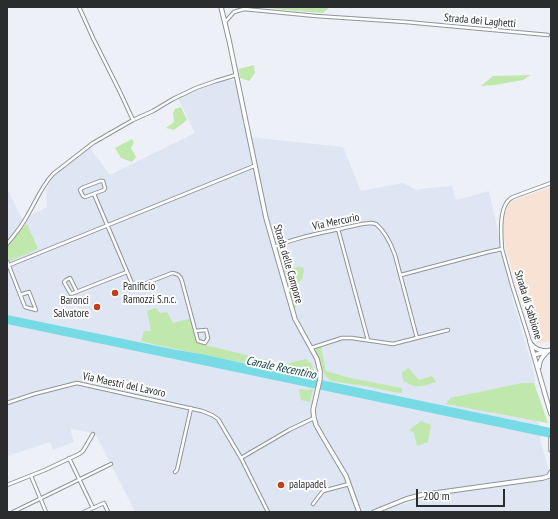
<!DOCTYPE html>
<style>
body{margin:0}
#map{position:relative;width:558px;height:519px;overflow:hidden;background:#edf1f7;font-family:"PT Sans Narrow",sans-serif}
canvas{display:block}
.frame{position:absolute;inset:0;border:8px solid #2a2c2e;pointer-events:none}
.scale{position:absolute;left:416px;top:489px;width:89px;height:18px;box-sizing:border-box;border:2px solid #2a2c2e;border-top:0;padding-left:5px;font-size:12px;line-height:14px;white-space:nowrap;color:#2a2c2e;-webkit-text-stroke:3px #fff;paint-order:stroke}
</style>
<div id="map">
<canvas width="558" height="519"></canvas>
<div class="frame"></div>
<div class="scale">200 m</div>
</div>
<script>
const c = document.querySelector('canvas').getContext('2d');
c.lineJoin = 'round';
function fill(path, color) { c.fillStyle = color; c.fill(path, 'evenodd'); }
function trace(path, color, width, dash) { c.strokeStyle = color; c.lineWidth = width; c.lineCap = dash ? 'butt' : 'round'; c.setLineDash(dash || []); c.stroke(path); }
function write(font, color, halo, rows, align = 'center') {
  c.font = font + ' "PT Sans Narrow",sans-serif'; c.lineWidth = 4; c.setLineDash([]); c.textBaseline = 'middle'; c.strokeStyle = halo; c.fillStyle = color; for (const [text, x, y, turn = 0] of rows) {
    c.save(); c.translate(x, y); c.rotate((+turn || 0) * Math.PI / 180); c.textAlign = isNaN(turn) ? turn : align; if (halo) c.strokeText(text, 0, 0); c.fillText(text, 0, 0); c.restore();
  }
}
const commercial = new Path2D(`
 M551,187v154l-14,3 -2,-18 -4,1 -11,-28 -14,-50 -3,-16 1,-14 3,-11 5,-7z`);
const built = new Path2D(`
 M228,79l7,2 14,56 94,10 18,44 42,-8 14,7 12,-2 23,-2 4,14 33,-9 24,110 21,71 7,71 10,34v35h-169l15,-6 25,-7h8l-4,-8 -21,5 -37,16h-233l-40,-79 -25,-4 4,13 -21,8 -3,-8 -43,14v-268l15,31 25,-12 -1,-17 6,-12 6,-7 32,-23 20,27 85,-42 -17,-35z`);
const green = new Path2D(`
 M270,7h60l-7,6 -38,-3 -15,-2z
 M254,65l1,8 -6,8 -9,-3 -1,-9z
 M531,75l-8,5 -28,5 -14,1 12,-10z
 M181,107l6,13 -13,10 -8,-2 8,-6 -1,-9 2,-4z
 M132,139l2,3 -3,6 5,9 -4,5 -11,-4 -6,-10z
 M27,224l11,25 -28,12c-2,-5 -5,-10 -3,-16 2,-4 16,-18 20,-21z
 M298,267l6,1 -1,9 -9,12 4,14 -4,7 -12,-39z
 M156,308l4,5 7,-1 6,11 18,-5 6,25 74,18 -1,7c-43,-9 -86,-16 -129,-27l3,-10h7l-4,-20z
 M321,347l5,24 24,7 52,10v5l-9,-1 -22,-5 -40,-6 -6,-5 -6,-15 -6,-11z
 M306,359l6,6 3,10 -6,1 -36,-7 11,-5 4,3 1,-4z
 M409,368l6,8 4,4 13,-4 4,6c-13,4 -22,8 -33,-2l-1,-8z
 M522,383h12l14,40 -102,-19 4,-6z
 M308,388l5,1 -3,13 -9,-2 -2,-11 10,1z
 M421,421l10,4 -3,17 -11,4 -3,-13 -5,-3z`);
const water = new Path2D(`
 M7,315l170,35 24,4 125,27 225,47v10l-544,-114z`);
const street = new Path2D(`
 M79,7l14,31 27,54 13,28
 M225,22l9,-10 10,-3 72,7 90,6 142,13
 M100,181h3l2,7 -1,2 -19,7 -2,-1 -3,-6 2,-2z
 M94,194l40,94 38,-15c6,1 8,2 10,8l16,60 7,2 3,-5 -2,-8 -11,1
 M338,229l30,111
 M7,244c5,-6 10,-12 14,-18 12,-17 18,-37 32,-52l40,-31 40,-23 20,-9 20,-12 23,-11 20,-7 20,-6
 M274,247c28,-12 59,-16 88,-23l9,-1 5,1c10,8 15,20 19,31l22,83
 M502,249c-1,-14 -4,-45 11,-52l38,-14
 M7,261l18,46 11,3 -7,-18 -9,3
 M7,266l247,-100
 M401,275l87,-23 14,-3 10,36 18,57
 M77,292l-7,-14 -4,2 -2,2 7,12 56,-22
 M311,348l31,-10h10l41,6 55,-14
 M7,403l27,-9 43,-11 125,28 10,4 6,4 23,39 27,54
 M69,458l24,50 -9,4
 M241,458l48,-28 25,-12
 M175,472l2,-2 14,-62
 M31,476l15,36
 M7,485l38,-15 34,-16 4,-3 10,-17
 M313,504l10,-13 26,-7
 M93,508l11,-5 4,9
 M13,512l98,-48`);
const secondary = new Path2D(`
 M221,7l8,33 37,178 29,101 16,29 6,11 3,12v8l-7,31 1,8 2,7 8,14 22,37 13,36
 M530,342l17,59 4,13
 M532,345c4,5 10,6 16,6
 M534,355l17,-5
 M539,367c0,-7 4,-11 9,-16
 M551,438v12
 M374,512l32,-13 15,-4 122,-17 6,-2 2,-4`);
const markers = [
 [115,293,4,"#c73d1a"],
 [97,307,4,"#c73d1a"],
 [281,485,4,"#c73d1a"]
];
const streetNames = [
 ["Strada dei Laghetti",480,21,5],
 ["Via Mercurio",336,222,-12],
 ["Strada delle Campore",288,264,74],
 ["Strada di Sabbione",528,305,73],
 ["Via Maestri del Lavoro",124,385,12]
];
const poiNames = [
 ["Panificio",123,287],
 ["Ramozzi S.n.c.",123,300],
 ["Baronci",89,301,"right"],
 ["Salvatore",89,314,"right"],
 ["palapadel",289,485]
];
const waterNames = [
 ["Canale Recentino",281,368,12]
];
fill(commercial, '#f8e2d4');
fill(built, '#dde6f2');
fill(green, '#c1e8ac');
fill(water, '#77dbe6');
trace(street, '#909499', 4.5);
trace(secondary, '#909499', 5.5);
trace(street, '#fff', 2.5);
trace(secondary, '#fff', 3.5);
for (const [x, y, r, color] of markers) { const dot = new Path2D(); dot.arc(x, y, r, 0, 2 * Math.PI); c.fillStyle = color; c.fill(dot); trace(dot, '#fff', 1.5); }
write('11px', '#2a2c2e', '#fff', streetNames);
write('11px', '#2a2c2e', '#fff', poiNames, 'left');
write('italic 12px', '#05373c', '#fff', waterNames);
</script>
